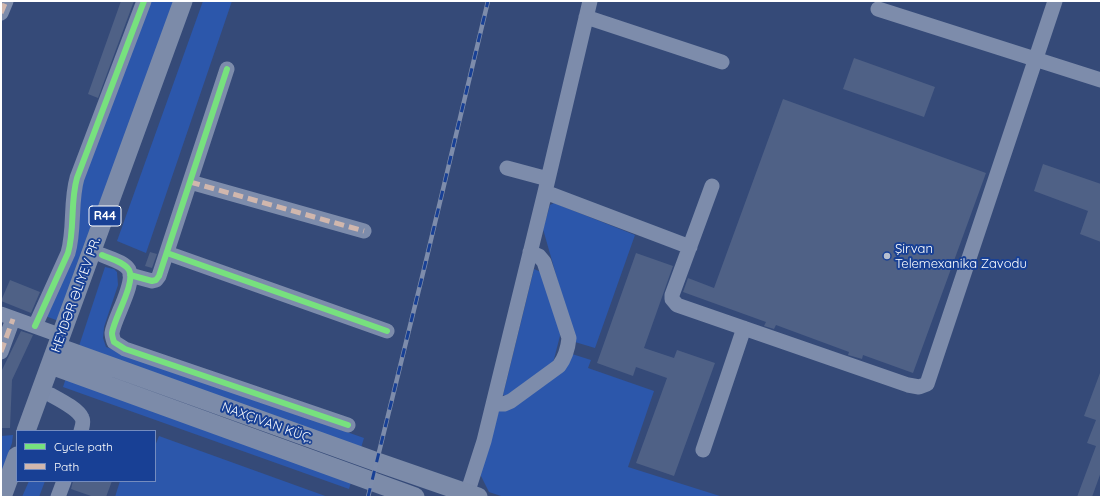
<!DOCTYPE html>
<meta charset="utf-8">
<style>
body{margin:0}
#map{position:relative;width:1102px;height:498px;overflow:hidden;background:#354a78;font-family:Quicksand,sans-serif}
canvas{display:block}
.frame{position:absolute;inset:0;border:2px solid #fff;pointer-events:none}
.legend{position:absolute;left:16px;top:430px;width:140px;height:52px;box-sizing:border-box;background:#184095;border:1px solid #748cbf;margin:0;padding:5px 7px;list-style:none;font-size:12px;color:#fff}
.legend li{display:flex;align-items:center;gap:8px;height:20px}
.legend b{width:20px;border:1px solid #748cbf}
</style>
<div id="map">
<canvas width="1102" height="498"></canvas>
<div class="frame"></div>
<ul class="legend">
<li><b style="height:5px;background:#77e17e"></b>Cycle path</li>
<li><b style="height:5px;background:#d1b7ad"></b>Path</li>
</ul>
</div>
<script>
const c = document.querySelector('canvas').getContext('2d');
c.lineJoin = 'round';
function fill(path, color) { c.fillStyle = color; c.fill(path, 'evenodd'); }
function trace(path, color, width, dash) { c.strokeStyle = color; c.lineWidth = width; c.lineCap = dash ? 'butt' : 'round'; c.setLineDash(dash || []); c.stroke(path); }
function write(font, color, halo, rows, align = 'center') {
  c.font = font + ' Quicksand,sans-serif'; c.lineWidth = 4; c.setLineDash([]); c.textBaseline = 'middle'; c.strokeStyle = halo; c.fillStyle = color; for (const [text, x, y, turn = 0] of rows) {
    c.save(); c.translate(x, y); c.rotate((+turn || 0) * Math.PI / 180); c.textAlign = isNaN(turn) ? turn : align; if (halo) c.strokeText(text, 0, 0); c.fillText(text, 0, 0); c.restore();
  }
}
const green = new Path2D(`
 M149,1h27l-117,320 -14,-5 37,-134z
 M203,1h29l-86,252 -29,-12z
 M554,203l81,32 -40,113 -20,-6 -32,-113 7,-24z
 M105,267l9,2 3,3 1,13 -14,42 -1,11 3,9 258,91 -4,13 -282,-102z
 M534,269l7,3 20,60 -8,31 -46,34 -4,-2z
 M572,354l19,6 -3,8 66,23 -26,76 95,30h-219l-15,-5 -9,-18 19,-64z
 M66,378l286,101 -3,10 -286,-102z
 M13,435l-1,8 -11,31v-38z
 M159,436l169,61h-213l5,-16h35v-35z
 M29,481h16l-6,16h-17z`);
const building = new Path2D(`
 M121,1h13l-36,97 -10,-4z
 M854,58l81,29 -11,30 -81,-28z
 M783,99l203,74 -73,200 -50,-18 -1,4 -14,-4 1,-3 -73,-27 -2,4 -10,-3 2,-4 -83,-30 5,-14 26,10z
 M1043,164l58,20v58l-21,-8 8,-23 -54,-20z
 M150,252l7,2 -5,14 -7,-2z
 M636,253l37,13 -29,82 30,10 3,-8 38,13 -41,113 -38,-13 31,-85 -31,-11 -3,9 -36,-13z
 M10,280l30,12 -9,21 -30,-12z
 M21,331l12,4 -21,45 -2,48h-9v-56z
 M1100,373h1v99l-9,25h-15l19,-51 -9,-3 9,-23 -12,-4z
 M73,481h39l-6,16h-12l-23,-8z`);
const minor = new Path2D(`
 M878,9l223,71
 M1,13l5,-12
 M586,17l136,45
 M507,168l41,11
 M190,182l174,49
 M712,186l-40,109v4l5,6 231,80 11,2 8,-3 128,-383
 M545,192l145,55
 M167,253l220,78
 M102,255c9,4 22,7 27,15 7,13 -15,48 -17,63 0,2 1,6 2,9l11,7 223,76
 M130,275l22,6 4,-1 3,-4 68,-207
 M1,314l61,22
 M35,326l33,-73c7,-24 2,-51 9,-75l67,-177
 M1,352l12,-33
 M51,395c9,5 27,14 31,23 2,4 0,9 -1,13
 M493,404h11l7,-3 48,-35c6,-8 9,-18 10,-28l-25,-76 -5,-6 -9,-4
 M703,450l41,-122
 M58,497l6,-16
 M466,497l18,-56 61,-249 45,-191`);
const major = new Path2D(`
 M57,347l320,115 101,35
 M51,365l364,132
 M26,431l157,-430
 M2,497l15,-41`);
const rail = new Path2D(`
 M368,497l56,-228 64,-268`);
const quiet = new Path2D(`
 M1,13l5,-12
 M190,182l174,49
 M1,352l12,-33`);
const cycleway = new Path2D(`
 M167,253l220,78
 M102,255c9,4 22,7 27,15 7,13 -15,48 -17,63 0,2 1,6 2,9l11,7 223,76
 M130,275l22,6 4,-1 3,-4 68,-207
 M35,326l33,-73c7,-24 2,-51 9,-75l67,-177`);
const markers = [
 [887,256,4,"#b8c0d0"]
];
const shields = [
 [105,216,32]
];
const shieldNames = [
 ["R44",105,216]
];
const poiNames = [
 ["Şirvan",895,249],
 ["Telemexanika Zavodu",895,264]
];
const streetNames = [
 ["HEYDƏR ƏLIYEV PR.",76,295,-70],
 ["NAXÇIVAN KÜÇ.",267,423,20]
];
fill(green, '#2c57ab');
fill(building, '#4f6186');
trace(minor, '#7d8cab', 15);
trace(major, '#7c8ba9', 19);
trace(rail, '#7d8cab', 4.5);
trace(rail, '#184095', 3, [9]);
trace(quiet, '#d1b7ad', 5, [10, 5]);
trace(cycleway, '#77e17e', 6);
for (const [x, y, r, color] of markers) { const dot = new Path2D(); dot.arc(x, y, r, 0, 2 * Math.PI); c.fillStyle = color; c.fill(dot); trace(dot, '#184095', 1.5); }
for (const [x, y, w] of shields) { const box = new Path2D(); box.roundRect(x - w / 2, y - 10, w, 20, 3); c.fillStyle = '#184095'; c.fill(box); trace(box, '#fff', 1); }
write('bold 12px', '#fff', null, shieldNames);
write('13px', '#fff', '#184095', poiNames, 'left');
write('13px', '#fff', '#184095', streetNames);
</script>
